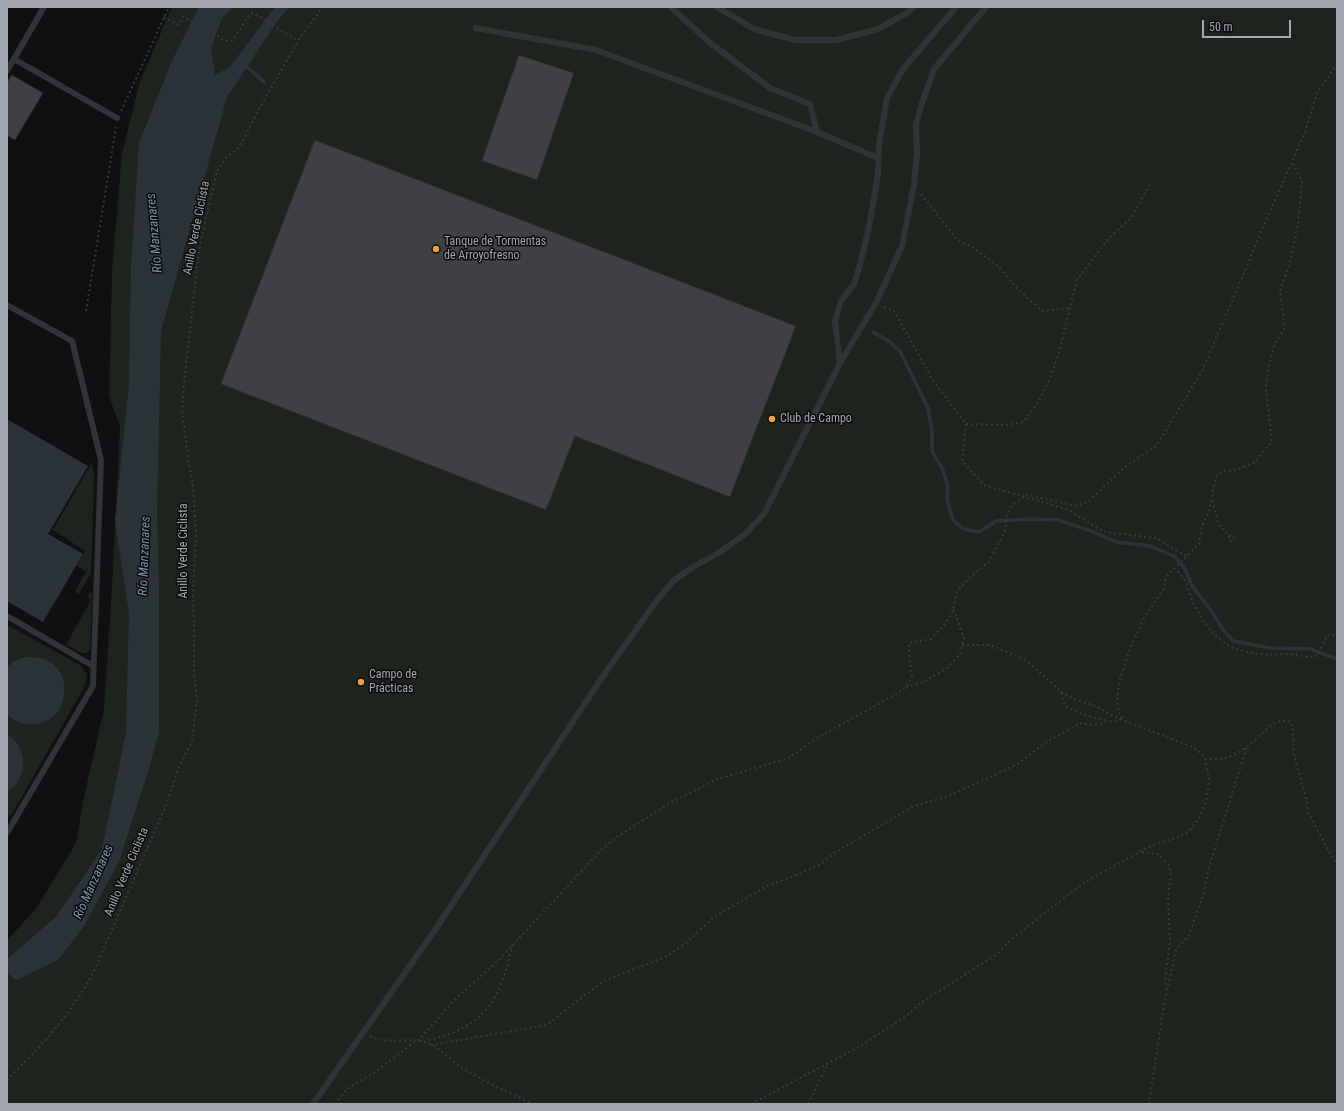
<!DOCTYPE html>
<meta charset="utf-8">
<style>
body{margin:0}
#map{position:relative;width:1344px;height:1111px;overflow:hidden;background:#101012;font-family:"Roboto Condensed",sans-serif}
canvas{display:block}
.frame{position:absolute;inset:0;border:8px solid #a3a7b1;pointer-events:none}
.scale{position:absolute;left:1202px;top:20px;width:89px;height:18px;box-sizing:border-box;border:2px solid #a3a7b1;border-top:0;padding-left:5px;font-size:12px;line-height:14px;white-space:nowrap;color:#a3a7b1;-webkit-text-stroke:3px #0c0b0d;paint-order:stroke}
</style>
<div id="map">
<canvas width="1344" height="1111"></canvas>
<div class="frame"></div>
<div class="scale">50 m</div>
</div>
<script>
const c = document.querySelector('canvas').getContext('2d');
c.lineJoin = 'round';
function fill(path, color) { c.fillStyle = color; c.fill(path, 'evenodd'); }
function trace(path, color, width, dash) { c.strokeStyle = color; c.lineWidth = width; c.lineCap = dash ? 'butt' : 'round'; c.setLineDash(dash || []); c.stroke(path); }
function write(font, color, halo, rows, align = 'center') {
  c.font = font + ' "Roboto Condensed",sans-serif'; c.lineWidth = 3; c.setLineDash([]); c.textBaseline = 'middle'; c.strokeStyle = halo; c.fillStyle = color; for (const [text, x, y, turn = 0] of rows) {
    c.save(); c.translate(x, y); c.rotate((+turn || 0) * Math.PI / 180); c.textAlign = isNaN(turn) ? turn : align; if (halo) c.strokeText(text, 0, 0); c.fillText(text, 0, 0); c.restore();
  }
}
const green = new Path2D(`
 M172,7h1165v1097h-1330v-164l29,-31 40,-66 9,-51 19,-82 9,-139 7,-145 -11,-30 3,-125 10,-118 18,-72z
 M91,464l2,2 1,11 -3,96 -12,21 -4,-3 11,-19 -9,-6 8,-15 -32,-21z
 M92,591l-2,59 -4,3h-4l-16,-8 25,-45 -4,-3z
 M7,625l75,41c6,10 5,12 1,23l-71,125 -5,3z`);
const water = new Path2D(`
 M199,7h35l-12,11 -11,30 4,27 15,-8 45,-60h14l-13,16 -49,74 -66,234 -4,182 2,73v146l-12,43 -28,86 -35,65 -26,34 -42,20 -9,-7v-14l49,-42 46,-68 24,-116 3,-119 -14,-93 14,-137 2,-116 8,-125 33,-82z
 M7,419l81,47 -40,68 35,20 -40,68 -36,-21z
 M27,657c4,0 8,0 12,1 38,7 33,69 -11,66 -8,0 -16,-4 -21,-10v-47l7,-6z
 M7,735c17,8 21,34 9,49 -2,3 -6,6 -9,8z`);
const stream = new Path2D(`
 M244,64l20,18
 M873,332l17,10 10,9 28,57 4,23v20l11,19 5,17 -1,13 6,20 10,9 16,3 17,-11 34,-2 28,1 33,11 25,11 34,4 24,10 10,11 8,19 18,23 14,22 9,10 37,7 40,1 27,10`);
const building = new Path2D(`
 M519,55l55,18 -37,107 -55,-19z
 M12,75l31,18 -28,47 -8,-5v-52z
 M315,140l481,186 -66,171 -155,-61 -29,74 -325,-126z`);
const path = new Path2D(`
 M164,17l15,8 4,-8 35,19 5,4 9,1c8,-9 11,-19 19,-28l7,3 40,25
 M121,111l48,-104
 M921,194l36,46 14,6 26,19 19,22 26,24 28,-3
 M884,307l10,4 40,71 32,42 -4,37 22,24 85,25 35,22 52,6 30,18
 M86,311l30,-184
 M966,424l40,1 17,-3 13,-16 12,-23 10,-27 19,-76 31,-41 23,-21 19,-34
 M1212,501l4,13 2,10 11,11v5l2,1 3,-3 -1,-2 -4,-1
 M1174,568c3,3 7,7 10,11 5,8 6,18 10,26 23,42 45,52 91,49 11,-1 23,6 33,1l7,-16 5,-5 7,3
 M962,645h28l36,15 34,31 5,15 19,9 25,6
 M906,687l18,-5 23,-14 13,-14 4,-16 -11,-30
 M1061,692l15,8 20,6 17,10 10,3
 M1205,759c9,0 19,1 28,-4 8,-3 17,-10 23,-16 10,-9 19,-22 35,-17l2,11 1,23 11,38 4,20 20,38 8,11
 M1142,852l16,2 10,10 3,8 -3,26 2,44 -5,37 2,11
 M370,1036c17,9 36,1 54,6 13,3 24,16 35,24 23,15 49,26 74,38
 M418,1041l36,-41 44,-39 103,-111 17,-14 54,-34 46,-23 71,-21 28,-20 74,-41 15,-10 6,-10 -3,-24v-10l22,-4 15,-16 6,-10 5,-22 12,-13 20,-16 16,-31 2,-18 7,-9 13,-9 49,11 12,-4 36,-34 33,-23 45,-74 46,-107 11,-28 46,-104 12,-39 20,-29
 M424,1042c11,-4 23,-7 33,-11 40,-19 46,-49 56,-88
 M431,1045l116,-20 29,-23 28,-21 61,-24 20,-13 29,-27 53,-31 32,-12 22,-10 13,-11 78,-46 36,-11 68,-31 32,-24 33,-18 11,2 31,-6
 M7,1080c33,-33 65,-66 87,-109l70,-161 15,-43 13,-26 5,-40 -3,-28v-48l-1,-30 3,-61 -3,-48 -5,-29 -6,-47 2,-27 13,-116 4,-28 16,-68 10,-14 10,-7 7,-11 14,-28 40,-70 9,-13 16,-21
 M335,1104l12,-15 30,-18 37,-29
 M751,1104l108,-57 47,-31 16,-14 75,-48 17,-17 71,-55 60,-33 14,-6 18,-5 11,-6 10,-12 9,-22 2,-21 -5,-21 -11,-9 -68,-26 -6,-8 -2,-13 3,-21 9,-28 16,-35 18,-26 3,-13 33,-33 3,-18 7,-15 7,-34 7,-6 13,-1 18,-7 18,-22 -6,-50 2,-23 7,-25 10,-15 -5,-37 11,-32 7,-36 4,-42 -10,-19
 M808,1104l20,-40
 M1149,1104l15,-99 12,-55 13,-15 15,-42 5,-26 38,-120`);
const service = new Path2D(`
 M671,7l38,35 61,46 40,16 7,28
 M717,7l37,22 41,11h41l42,-11 29,-16 7,-6
 M476,28l120,22 221,82 61,26
 M14,59l103,59
 M7,71l37,-64
 M7,305l65,36 29,119 -8,226 -86,147
 M840,363l-5,-42 6,-20 13,-17 6,-19 9,-38 9,-53 1,-29 8,-47 16,-29 53,-62
 M7,616l86,50
 M313,1104l122,-174 166,-251 57,-80 15,-18 20,-14 27,-15 25,-18 19,-20 76,-151 36,-60 26,-57 12,-61 3,-32 -1,-28 4,-16 14,-40 52,-62`);
const markers = [
 [436,249,4,"#e1a839"],
 [772,419,4,"#e1a839"],
 [361,682,4,"#e1a839"]
];
const streetNames = [
 ["Anillo Verde Ciclista",197,228,-79],
 ["Anillo Verde Ciclista",184,551,-90],
 ["Anillo Verde Ciclista",127,872,-67]
];
const poiNames = [
 ["Tanque de Tormentas",444,242],
 ["de Arroyofresno",444,256],
 ["Club de Campo",780,419],
 ["Campo de",369,675],
 ["Prácticas",369,689]
];
const waterNames = [
 ["Río Manzanares",155,233,-95],
 ["Río Manzanares",145,556,-88],
 ["Río Manzanares",94,882,-66]
];
fill(green, '#1d241e');
fill(water, '#2b3339');
trace(stream, '#2b3339', 3.5);
fill(building, '#404045');
trace(building, '#2b2b2e', 1);
trace(path, '#38393d', 2, [2, 3]);
trace(service, '#323336', 6);
for (const [x, y, r, color] of markers) { const dot = new Path2D(); dot.arc(x, y, r, 0, 2 * Math.PI); c.fillStyle = color; c.fill(dot); trace(dot, '#0c0b0d', 1.5); }
write('12px', '#a3a7b1', '#0c0b0d', streetNames);
write('12px', '#a3a7b1', '#0c0b0d', poiNames, 'left');
write('italic 13px', '#7c95aa', '#0c0b0d', waterNames);
</script>
